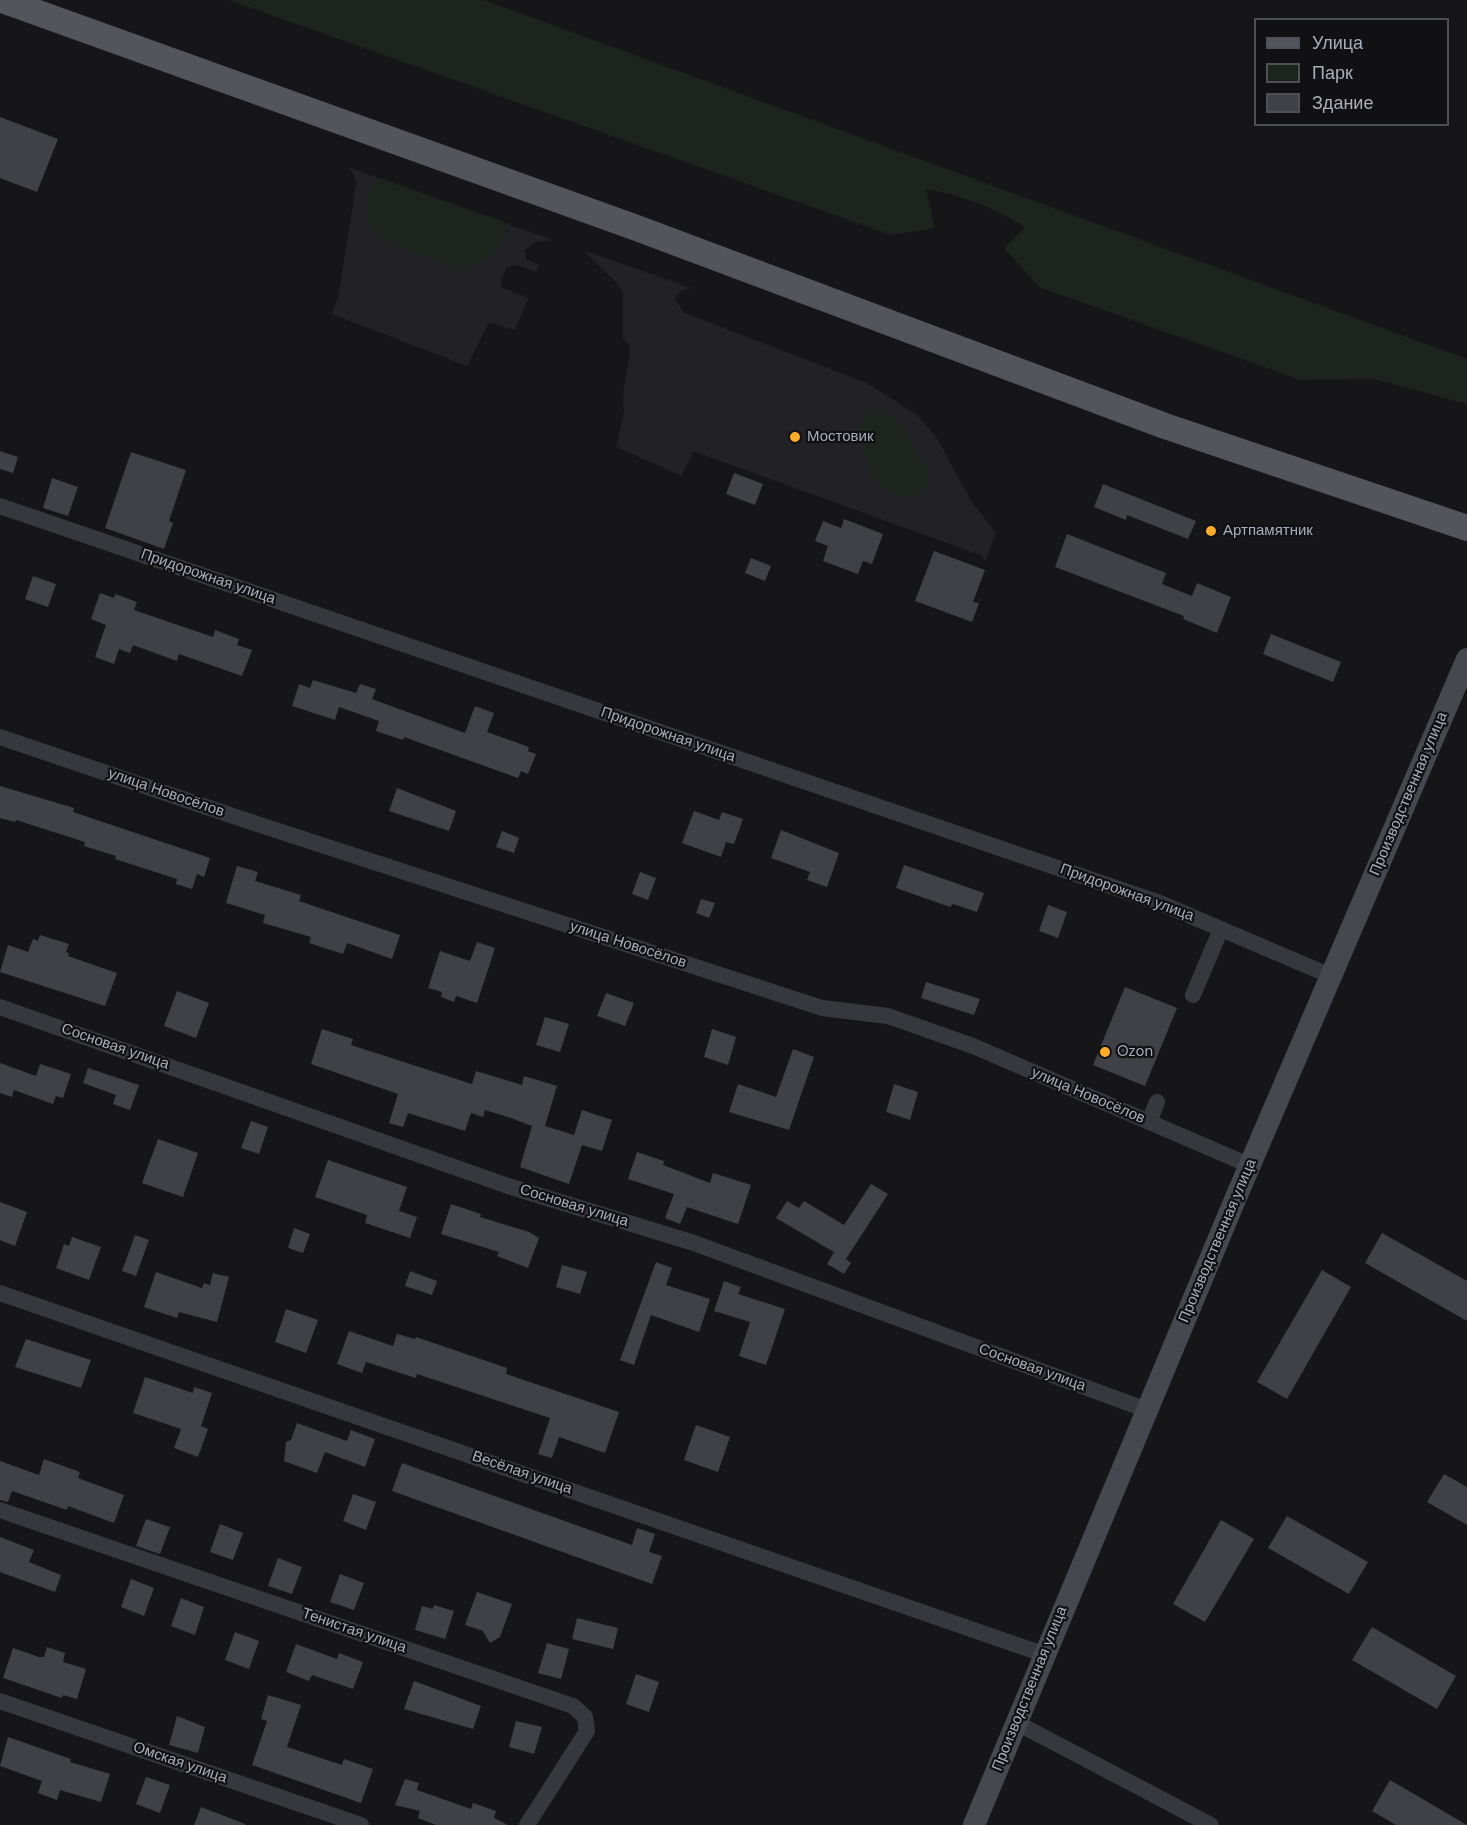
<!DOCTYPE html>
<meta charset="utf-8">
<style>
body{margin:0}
#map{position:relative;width:1467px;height:1825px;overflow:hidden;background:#161619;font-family:"DM Sans",sans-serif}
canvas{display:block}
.legend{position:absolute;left:1254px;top:18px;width:195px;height:108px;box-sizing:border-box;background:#111114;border:2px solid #4d5056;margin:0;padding:8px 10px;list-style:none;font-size:18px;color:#a7aeba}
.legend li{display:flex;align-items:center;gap:12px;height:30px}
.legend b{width:30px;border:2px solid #4d5056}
</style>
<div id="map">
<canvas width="1467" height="1825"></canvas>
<ul class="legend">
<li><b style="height:8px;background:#53555d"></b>Улица</li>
<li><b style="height:16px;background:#1c241d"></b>Парк</li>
<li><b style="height:16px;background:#404146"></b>Здание</li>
</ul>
</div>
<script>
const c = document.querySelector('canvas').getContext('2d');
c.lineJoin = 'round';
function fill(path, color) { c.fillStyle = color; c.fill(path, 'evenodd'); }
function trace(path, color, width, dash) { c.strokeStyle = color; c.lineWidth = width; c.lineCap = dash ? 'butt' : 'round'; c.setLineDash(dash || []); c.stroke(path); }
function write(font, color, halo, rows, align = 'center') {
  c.font = font + ' "DM Sans",sans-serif'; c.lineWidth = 4.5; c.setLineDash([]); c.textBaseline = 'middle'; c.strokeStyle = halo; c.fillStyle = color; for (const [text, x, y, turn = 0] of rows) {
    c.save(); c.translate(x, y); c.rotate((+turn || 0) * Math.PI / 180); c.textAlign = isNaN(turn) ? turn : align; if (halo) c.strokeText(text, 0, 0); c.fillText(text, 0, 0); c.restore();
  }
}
const built = new Path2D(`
 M347,167l206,73 -18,2 -10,9 1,8 14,6 -4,7 -17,-7 -7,1 -5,2 -6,11 1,9 27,10 -14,32 -26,-8 -22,44 -135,-52 7,-21 15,-96 2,-15 -3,-9z
 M583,250l108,38 -10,3 -6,8 10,14 182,70 50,32 20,23 34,63 25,32 -11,28 -5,-6 -287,-104 -11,25 -66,-29 8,-35 -1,-20 7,-38 -1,-9 -6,-6v-46l-5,-9z`);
const green = new Path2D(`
 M229,0h255l983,359v45l-93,-25 -73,1 -262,-93 -35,-39 21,-21c-30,-19 -63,-32 -99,-38l9,39 -44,7z
 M383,179l121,43c12,19 -25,46 -42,48l-79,-30c-19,-15 -22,-38 -8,-58z
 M876,410l17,4 35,57 1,12 -10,13c-11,3 -18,0 -27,-5 -27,-12 -28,-39 -32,-65l9,-14z`);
const building = new Path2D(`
 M0,117l58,22 -21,53 -37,-14z
 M0,451l18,6 -5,16 -13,-4z
 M131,452l55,18 -17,51 4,2 -9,26 -59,-21z
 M734,473l29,11 -8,21 -29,-11z
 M52,478l26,9 -10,29 -25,-8z
 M1103,484l93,37 -8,18 -61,-24 -1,5 -32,-13z
 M844,519l39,15 -11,30 -9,-3 -5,13 -35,-13 5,-15 -13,-5 8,-20 18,7z
 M1067,534l99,39 -4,11 30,12 5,-13 34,14 -14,36 -34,-14 1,-3 -129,-49z
 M934,551l51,19 -12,32 6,1 -7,19 -57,-21z
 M751,558l20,8 -6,15 -20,-8z
 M33,576l23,8 -8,23 -23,-8z
 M100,593l14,5 1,-4 22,8 -3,8 79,27 2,-7 24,9 -2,6 15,5 -10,26 -63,-22 -2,7 -44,-16 -3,8 -11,-4 -5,15 -19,-7 11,-32 -15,-6z
 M1271,634l70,28 -8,20 -70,-28z
 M313,680l43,13 4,-9 16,5 -4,10 93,34 10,-27 19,7 -7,19 42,15 -1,4 8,3 -8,20 -7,-3 -3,7 -114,-41 -1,3 -27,-9 3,-10 -40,-14 -4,13 -43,-14 7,-22 11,4z
 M0,786l74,22 -1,4 137,46 -6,19 -7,-3 -5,15 -16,-5 1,-5 -62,-20 1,-3 -32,-10 1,-4 -69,-22 -1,2 -15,-4z
 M397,788l59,23 -7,20 -60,-20z
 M694,811l25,9 3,-8 21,7 -9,25 -8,-2 -5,15 -39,-14z
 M781,830l58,23 -12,34 -20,-7 3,-8 -39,-14z
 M502,831l17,7 -5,15 -18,-6z
 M904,865l80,28 -7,19 -24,-8 -3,3 -54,-19z
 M237,866l21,6 -3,9 46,14 -2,6 101,34 -8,24 -45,-16 -4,11 -34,-11 2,-6 -48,-14 2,-8 -39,-12z
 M640,872l16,6 -8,22 -16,-6z
 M701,899l14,4 -6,15 -13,-5z
 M1048,905l19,7 -9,26 -19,-7z
 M40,935l29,9 -3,8 3,1 -1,3 49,17 -12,33 -105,-34 8,-27 20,7 5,-13 5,2z
 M477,942l18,6 -18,55 -21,-7 -2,6 -13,-5 1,-5 -14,-4 12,-37 30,10z
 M926,982l54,17 -6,16 -53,-17z
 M1125,987l52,21 -32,78 -52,-21z
 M177,991l32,12 -13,35 -32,-12z
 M606,993l28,10 -9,23 -28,-10z
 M545,1017l24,7 -9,28 -24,-7z
 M322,1029l31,10 -2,6 121,39 4,-13 46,14 2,-9 33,10 -12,40 29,9 8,-25 30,10 -10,31 -20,-6 -13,39 -49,-17 12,-41 -21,-8 -26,-8 -2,7 -12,-4 -6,18 -57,-18 -5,14 -14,-4 9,-29 -87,-30z
 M712,1029l24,8 -8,28 -24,-8z
 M793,1049l21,8 -25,73 -60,-18 9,-28 38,13z
 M0,1063l36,13 4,-12 31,10 -8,24 -7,-2 -3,8 -39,-14 -2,7 -12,-4z
 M88,1068l51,17 -9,25 -17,-6 3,-9 -33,-12z
 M894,1084l24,8 -8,28 -24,-8z
 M251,1121l17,6 -9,27 -18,-6z
 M158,1139l40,14 -15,44 -41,-14z
 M637,1152l27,9 -1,4 47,18 3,-10 38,12 -13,39 -51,-17 -7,17 -15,-6 9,-24 -46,-15z
 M328,1160l79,27 -8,24 18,6 -7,21 -45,-15 2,-8 -52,-18z
 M871,1184l17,10 -42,65 5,4 -7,11 -17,-10 7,-12 -58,-34 11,-17 12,7 5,-7 40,24z
 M0,1202l27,10 -12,34 -15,-6z
 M451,1204l30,10 -1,3 49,15 10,6 -11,30 -31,-12 2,-4 -58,-18z
 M294,1228l16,6 -7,19 -15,-5z
 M1382,1233l85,48v40l-102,-58z
 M135,1235l14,5 -13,36 -14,-5z
 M72,1237l29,10 -12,33 -33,-12 8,-24 5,2z
 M656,1262l16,6 -6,17 44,14 -11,33 -48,-17 -17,50 -14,-5z
 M562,1265l25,7 -7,22 -24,-7z
 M1322,1270l29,17 -64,112 -30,-17z
 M410,1271l27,10 -5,14 -27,-9z
 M156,1272l46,16 2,-5 6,2 3,-12 16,4 -12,45 -38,-10 -2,6 -33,-11z
 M724,1281l17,6 -3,7 47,15 -19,56 -27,-9 11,-34 -36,-11z
 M286,1309l32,11 -12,33 -31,-11z
 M349,1331l44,15 4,-12 18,5 1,-2 91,31 -1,6 113,38 -14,41 -46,-16 -7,21 -14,-4 12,-36 -133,-44 -1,4 -50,-16 -4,11 -25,-9z
 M26,1339l65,21 -10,28 -66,-21z
 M145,1377l48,16 1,-6 18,6 -11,33 7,3 -10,28 -24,-9 7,-19 -48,-16z
 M297,1423l50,18 4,-11 24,9 -10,28 -40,-15 -8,21 -33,-12 2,-19 5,-2z
 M696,1425l34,12 -12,35 -34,-12z
 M44,1459l36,13 -2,6 46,17 -10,28 -46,-17 -1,4 -55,-19 -4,11 -8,-2v-39l39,14z
 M402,1463l230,82 5,-17 18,6 -6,18 13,4 -10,28 -260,-93z
 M1444,1474l23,13v38l-40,-23z
 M353,1494l23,8 -10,28 -23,-9z
 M1287,1516l81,46 -19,32 -81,-46z
 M146,1519l24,8 -10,27 -24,-8z
 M1221,1520l33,19 -49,83 -32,-18z
 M220,1524l23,9 -10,27 -23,-8z
 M0,1537l34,13 -5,12 32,13 -6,17 -55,-20z
 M278,1558l24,9 -10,27 -24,-8z
 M340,1574l24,9 -10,27 -24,-8z
 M131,1579l23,9 -10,28 -23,-9z
 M477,1592l35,12 -12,33 -10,6 -7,-12 -18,-6z
 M181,1598l23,9 -9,28 -24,-9z
 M434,1605l20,6 -9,28 -30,-9 7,-24 11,3z
 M577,1618l41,10 -5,21 -41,-10z
 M1372,1627l84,49 -19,33 -85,-49z
 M235,1632l24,9 -10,28 -24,-9z
 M547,1643l22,6 -8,30 -23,-6z
 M296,1644l41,15 2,-6 24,9 -10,27 -41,-14 -3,6 -23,-9z
 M47,1647l18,6 -2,9 23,7 -9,30 -14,-4 -1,3 -59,-20 10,-30 26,9h5z
 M636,1674l23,8 -10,30 -23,-8z
 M414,1681l67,25 -8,23 -69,-20z
 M268,1695l33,10 -14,42 55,18 2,-6 29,10 -12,34 -109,-38 15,-44 -6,-2z
 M177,1716l28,11 -7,26 -29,-8z
 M516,1721l26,6 -8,27 -25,-7z
 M8,1737l63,22 -1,3 40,12 -9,28 -41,-12 -3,10 -19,-7 4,-12 -42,-15z
 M146,1777l24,8 -10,28 -24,-9z
 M405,1779l14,4 -2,7 54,19 2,-6 23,8 -2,7 14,7h-72l-18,-7 2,-7 -25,-6z
 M1390,1780l77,45h-71l-24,-14z
 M201,1807l44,17v1h-51z`);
const street = new Path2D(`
 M0,506l1160,397 171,73
 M0,737l248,84 574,187 66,8 85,30 276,119
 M1193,995l28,-66
 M0,1007l508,179 186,57 453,167
 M1149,1122l8,-20
 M0,1293l1043,361
 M0,1510l573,196 12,11 2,14 -60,94
 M0,1701l361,124
 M1017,1723l194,102`);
const secondary = new Path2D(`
 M974,1825l260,-623 233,-543`);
const primary = new Path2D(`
 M2,0l632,227 531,199 302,102`);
const markers = [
 [795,437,6,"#ffac28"],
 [1211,531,6,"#ffac28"],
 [1105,1052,6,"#ffac28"]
];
const poiNames = [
 ["Мостовик",807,437],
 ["Артпамятник",1223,531],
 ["Ozon",1117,1052]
];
const streetNames = [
 ["Придорожная улица",208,577,19],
 ["Придорожная улица",668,735,19],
 ["улица Новосёлов",166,793,19],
 ["Производственная улица",1409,794,-67],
 ["Придорожная улица",1127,893,20],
 ["улица Новосёлов",628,945,18],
 ["Сосновая улица",115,1047,19],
 ["улица Новосёлов",1088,1096,23],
 ["Сосновая улица",574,1206,17],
 ["Производственная улица",1218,1241,-67],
 ["Сосновая улица",1032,1368,20],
 ["Весёлая улица",522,1473,19],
 ["Тенистая улица",354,1631,19],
 ["Производственная улица",1030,1689,-68],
 ["Омская улица",180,1763,19]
];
fill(built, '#222226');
fill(green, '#1c241d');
fill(building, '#404146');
trace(street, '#37383e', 16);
trace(secondary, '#45484e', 22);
trace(primary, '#53555d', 26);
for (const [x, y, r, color] of markers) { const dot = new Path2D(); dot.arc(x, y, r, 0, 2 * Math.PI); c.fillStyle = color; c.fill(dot); trace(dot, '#111114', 2); }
write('15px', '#a7aeba', '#111114', poiNames, 'left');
write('15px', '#a7aeba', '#111114', streetNames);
</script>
